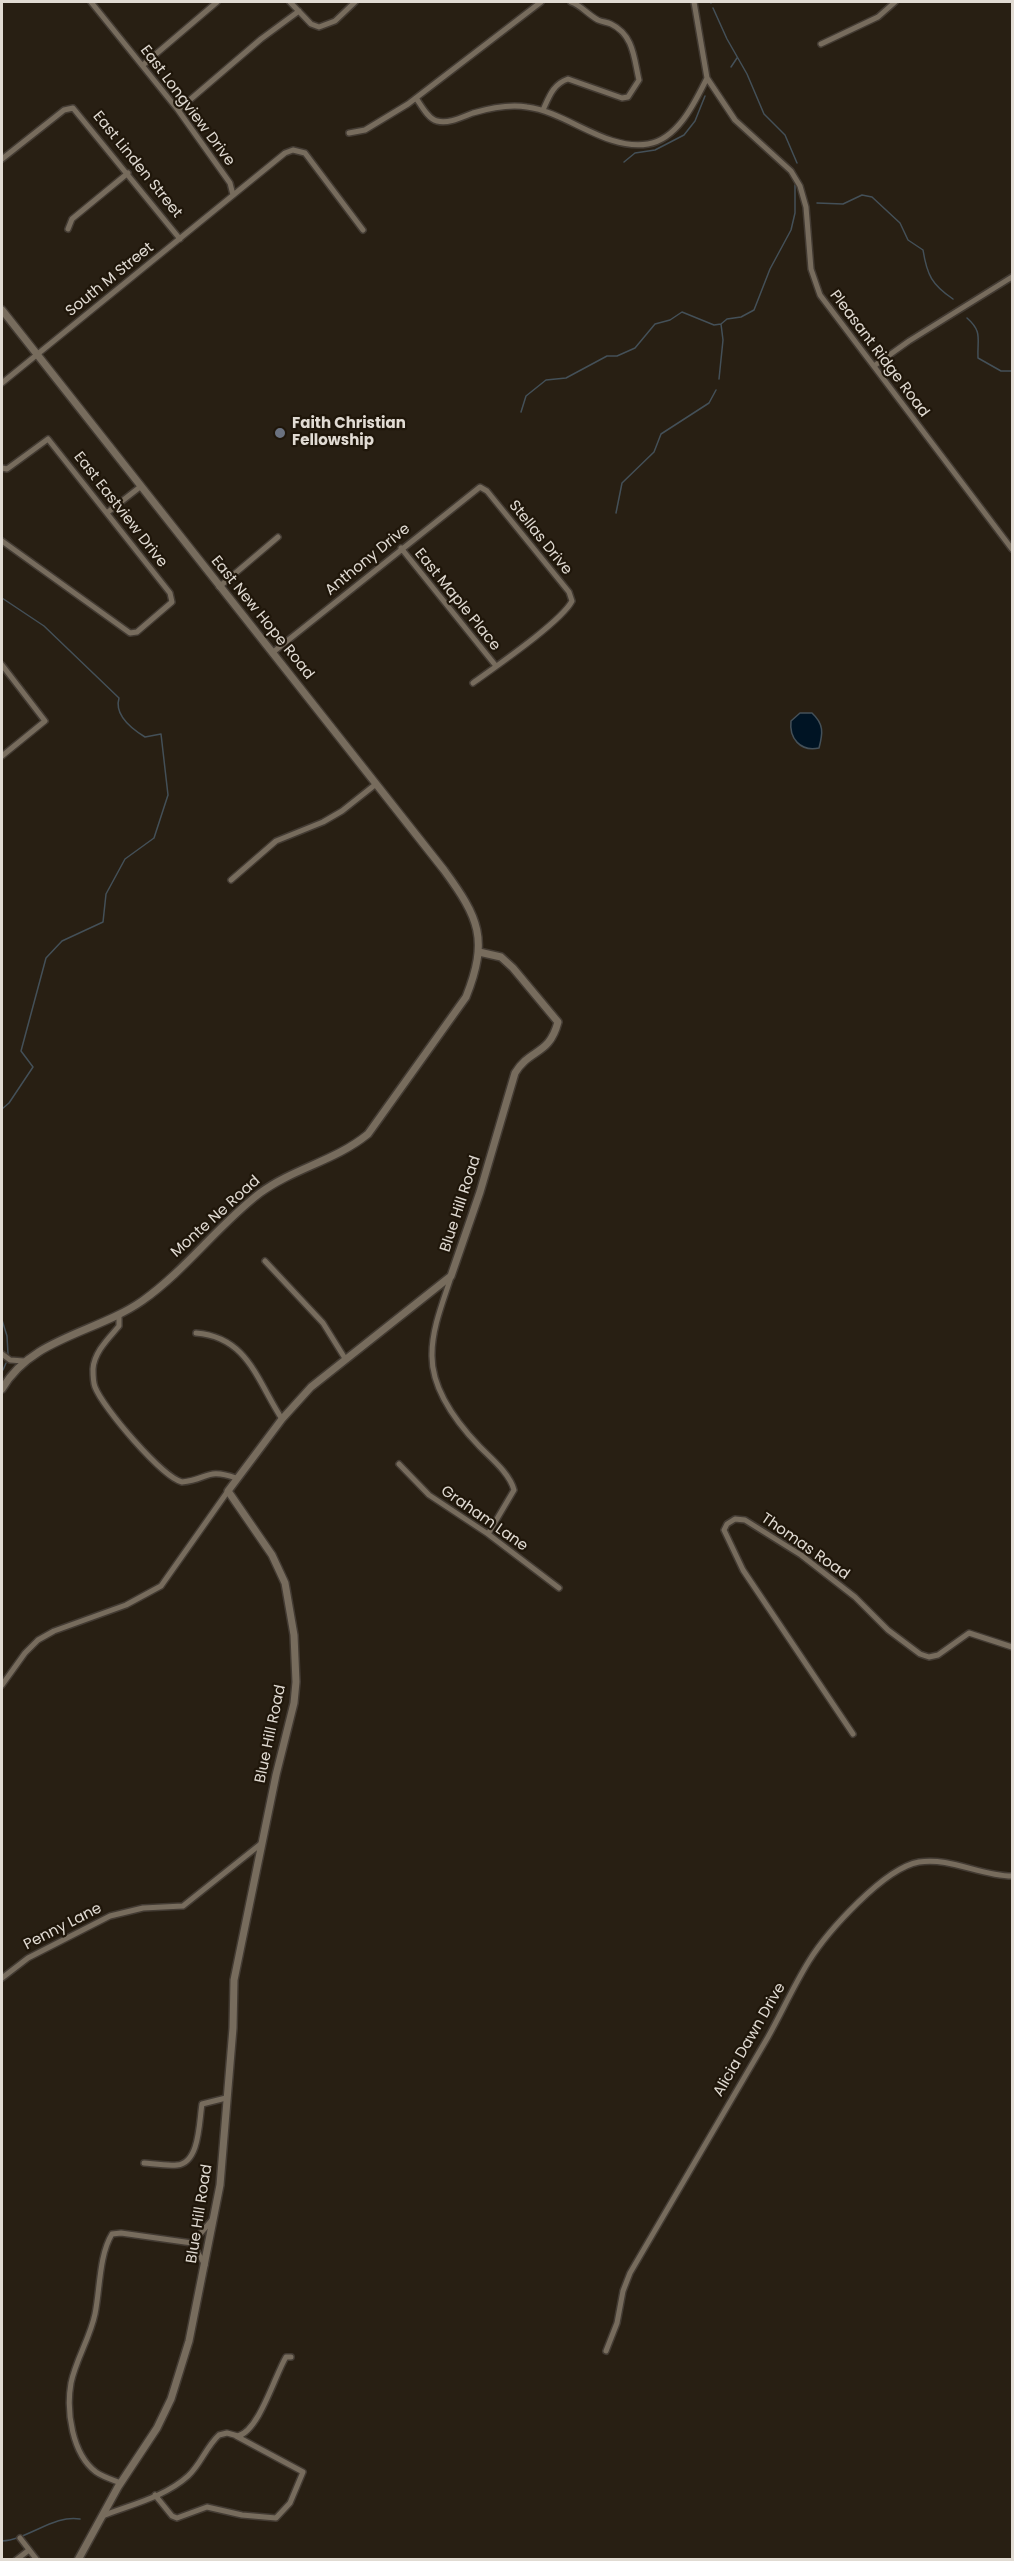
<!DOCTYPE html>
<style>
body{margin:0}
#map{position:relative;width:1014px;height:2561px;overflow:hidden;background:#281f13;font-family:Poppins,sans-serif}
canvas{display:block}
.frame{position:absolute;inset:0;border:3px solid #e1dbd3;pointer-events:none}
</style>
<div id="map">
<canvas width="1014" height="2561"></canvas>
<div class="frame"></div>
</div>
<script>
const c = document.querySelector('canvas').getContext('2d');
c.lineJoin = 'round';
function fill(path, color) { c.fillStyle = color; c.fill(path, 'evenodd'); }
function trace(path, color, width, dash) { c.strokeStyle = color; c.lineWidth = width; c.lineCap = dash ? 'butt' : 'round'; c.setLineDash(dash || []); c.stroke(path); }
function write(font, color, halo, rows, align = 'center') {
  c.font = font + ' Poppins,sans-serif'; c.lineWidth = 4.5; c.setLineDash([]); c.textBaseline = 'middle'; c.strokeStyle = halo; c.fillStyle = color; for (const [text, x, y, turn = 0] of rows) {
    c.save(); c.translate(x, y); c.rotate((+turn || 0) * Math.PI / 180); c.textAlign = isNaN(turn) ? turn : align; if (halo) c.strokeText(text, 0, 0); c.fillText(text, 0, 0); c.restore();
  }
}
const water = new Path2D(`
 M800,713h12c12,11 11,20 7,35 -19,4 -30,-10 -28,-27z`);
const stream = new Path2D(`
 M710,2l1,1
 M713,8l14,31 20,35 17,40 21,21 12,28
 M731,67l6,-9
 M624,162l11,-9 20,-3 29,-15 11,-14 10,-25
 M817,203l26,1 19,-9 10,2 28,26 8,17 15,10c4,25 9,35 30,49
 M967,318c16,14 10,21 11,40l23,13h11
 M719,379l4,-39 -2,-16
 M521,412l5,-16 20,-16 20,-2 41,-22h10l18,-8 20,-24 15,-4 12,-8 32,13 7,-1 6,-5 14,-2 13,-7 16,-41 21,-39 4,-17v-28
 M616,513l6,-30 32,-31 7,-18 48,-31 7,-13
 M2,598l42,28 75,72c-5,17 13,31 26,39l16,-3 7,61 -14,43 -29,21 -19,35 -3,28 -41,19 -16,17 -25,93 12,16 -24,36 -7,6
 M2,1320l5,16 1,18
 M3,1370l3,-7
 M2,2541c25,-1 53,-27 78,-22`);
const minor = new Path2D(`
 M91,2l87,108 52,73 3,12
 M290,2l21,22 8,3 16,-6 20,-19
 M694,2l13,76 28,42 56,51 9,15 6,21 5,62 9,26 192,254
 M821,44l57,-27 17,-15
 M143,65l74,-63
 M416,98c5,7 12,21 21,23 12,3 25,-4 36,-8 17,-5 36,-9 54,-6 40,5 79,44 121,37 30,-5 47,-42 59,-66
 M178,110l83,-71 38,-28
 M543,110c6,-13 10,-26 25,-31l54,19 6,-1 11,-17c-5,-21 -5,-45 -28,-56 -4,-2 -9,-2 -13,-4 -11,-6 -16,-14 -27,-18
 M349,133l16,-3 43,-26 133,-102
 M2,159l62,-49 9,-2 107,131
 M68,229l4,-10 56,-46
 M874,366l35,-25 103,-64
 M2,383l283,-230 8,-3 12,3 58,77
 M2,468l5,1 41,-30 122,154 2,9 -35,30 -7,1 -128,-92
 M108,512l32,-25
 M401,548l95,118
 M219,587l59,-50
 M272,653l208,-166 7,4 82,101 3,9c-11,21 -77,66 -99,82
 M2,665l43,56 -43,35
 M231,880l45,-39 47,-19 19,-11 34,-27
 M265,1261l58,62 23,37
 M451,1277c-8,25 -19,51 -19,77 -1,36 25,69 48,93 12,12 30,27 34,43l-26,44
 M119,1316v10c-10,12 -25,26 -26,43 0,6 0,13 2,18 8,21 67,90 87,95 26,-2 24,-15 54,-4
 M196,1333c52,4 61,48 86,86
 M2,1354l8,6 14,1
 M399,1464l30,31 59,39 71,54
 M2,1685l23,-32 13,-13 16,-9 72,-26 35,-19 67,-95
 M853,1734l-110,-164 -19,-40 3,-6 8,-5 10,1 56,35 54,42 33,33 32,24 9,3 9,-2 31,-22 43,14
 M2,1978l26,-20 82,-42 33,-8 40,-2 79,-63
 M144,2163c11,1 23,3 33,2 23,-2 22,-44 25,-61l24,-6
 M192,2243l13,22
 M606,2351l11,-28 6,-32 7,-18c46,-79 92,-157 138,-236 14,-25 26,-52 41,-76 18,-29 75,-93 110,-99 31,-5 62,14 93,14
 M121,2483c-8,-3 -18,-6 -25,-11 -24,-18 -30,-61 -25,-89 5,-24 19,-45 24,-69 5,-24 4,-59 17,-80l9,-1 71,10 21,-24
 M155,2495l17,21 5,2 30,-11 35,8 34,3 14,-15 13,-31 -67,-36
 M102,2516c28,-11 63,-19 86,-40 13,-12 18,-29 31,-41l8,-2 11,3c21,-5 37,-61 48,-79h5
 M20,2538l17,22
 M16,2560l13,-10`);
const tertiary = new Path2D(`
 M2,310l442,560c35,48 45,69 22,127l-98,137c-33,27 -74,34 -108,59 -42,32 -74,77 -118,108 -46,32 -111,37 -140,88
 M78,2560l40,-73 39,-59 14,-29 18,-58 31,-156 13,-157 1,-48 42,-205 18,-72 2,-21 -2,-47 -9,-52 -13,-28 -44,-64 54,-72 29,-32 140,-111 29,-84 35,-119c15,-25 34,-17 43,-51l-45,-54 -12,-11 -22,-5`);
const markers = [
 [280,433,6,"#6b7280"]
];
const streetNames = [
 ["East Longview Drive",187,106,53],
 ["East Linden Street",137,165,51],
 ["South M Street",110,280,-39],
 ["Pleasant Ridge Road",879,354,53],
 ["East Eastview Drive",120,510,52],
 ["Stellas Drive",540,538,51],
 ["Anthony Drive",368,560,-39],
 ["East Maple Place",457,600,51],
 ["East New Hope Road",262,618,51],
 ["Blue Hill Road",461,1204,-72],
 ["Monte Ne Road",216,1217,-42],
 ["Graham Lane",484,1519,35],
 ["Thomas Road",805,1547,35],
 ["Blue Hill Road",271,1734,-78],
 ["Penny Lane",63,1927,-27],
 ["Alicia Dawn Drive",750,2040,-60],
 ["Blue Hill Road",200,2214,-81]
];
const poiNames = [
 ["Faith Christian",292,424],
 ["Fellowship",292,441]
];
fill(water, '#001424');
trace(water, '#445058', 1.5);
trace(stream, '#445058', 1.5);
trace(minor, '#433b33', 8);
trace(tertiary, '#433b33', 10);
trace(minor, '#776c5d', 5);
trace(tertiary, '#776c5d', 7);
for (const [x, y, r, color] of markers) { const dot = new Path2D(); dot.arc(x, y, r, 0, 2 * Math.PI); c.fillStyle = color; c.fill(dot); trace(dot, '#1f160a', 2); }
write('15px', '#e1dbd3', '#1f160a', streetNames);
write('bold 15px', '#e1dbd3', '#1f160a', poiNames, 'left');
</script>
